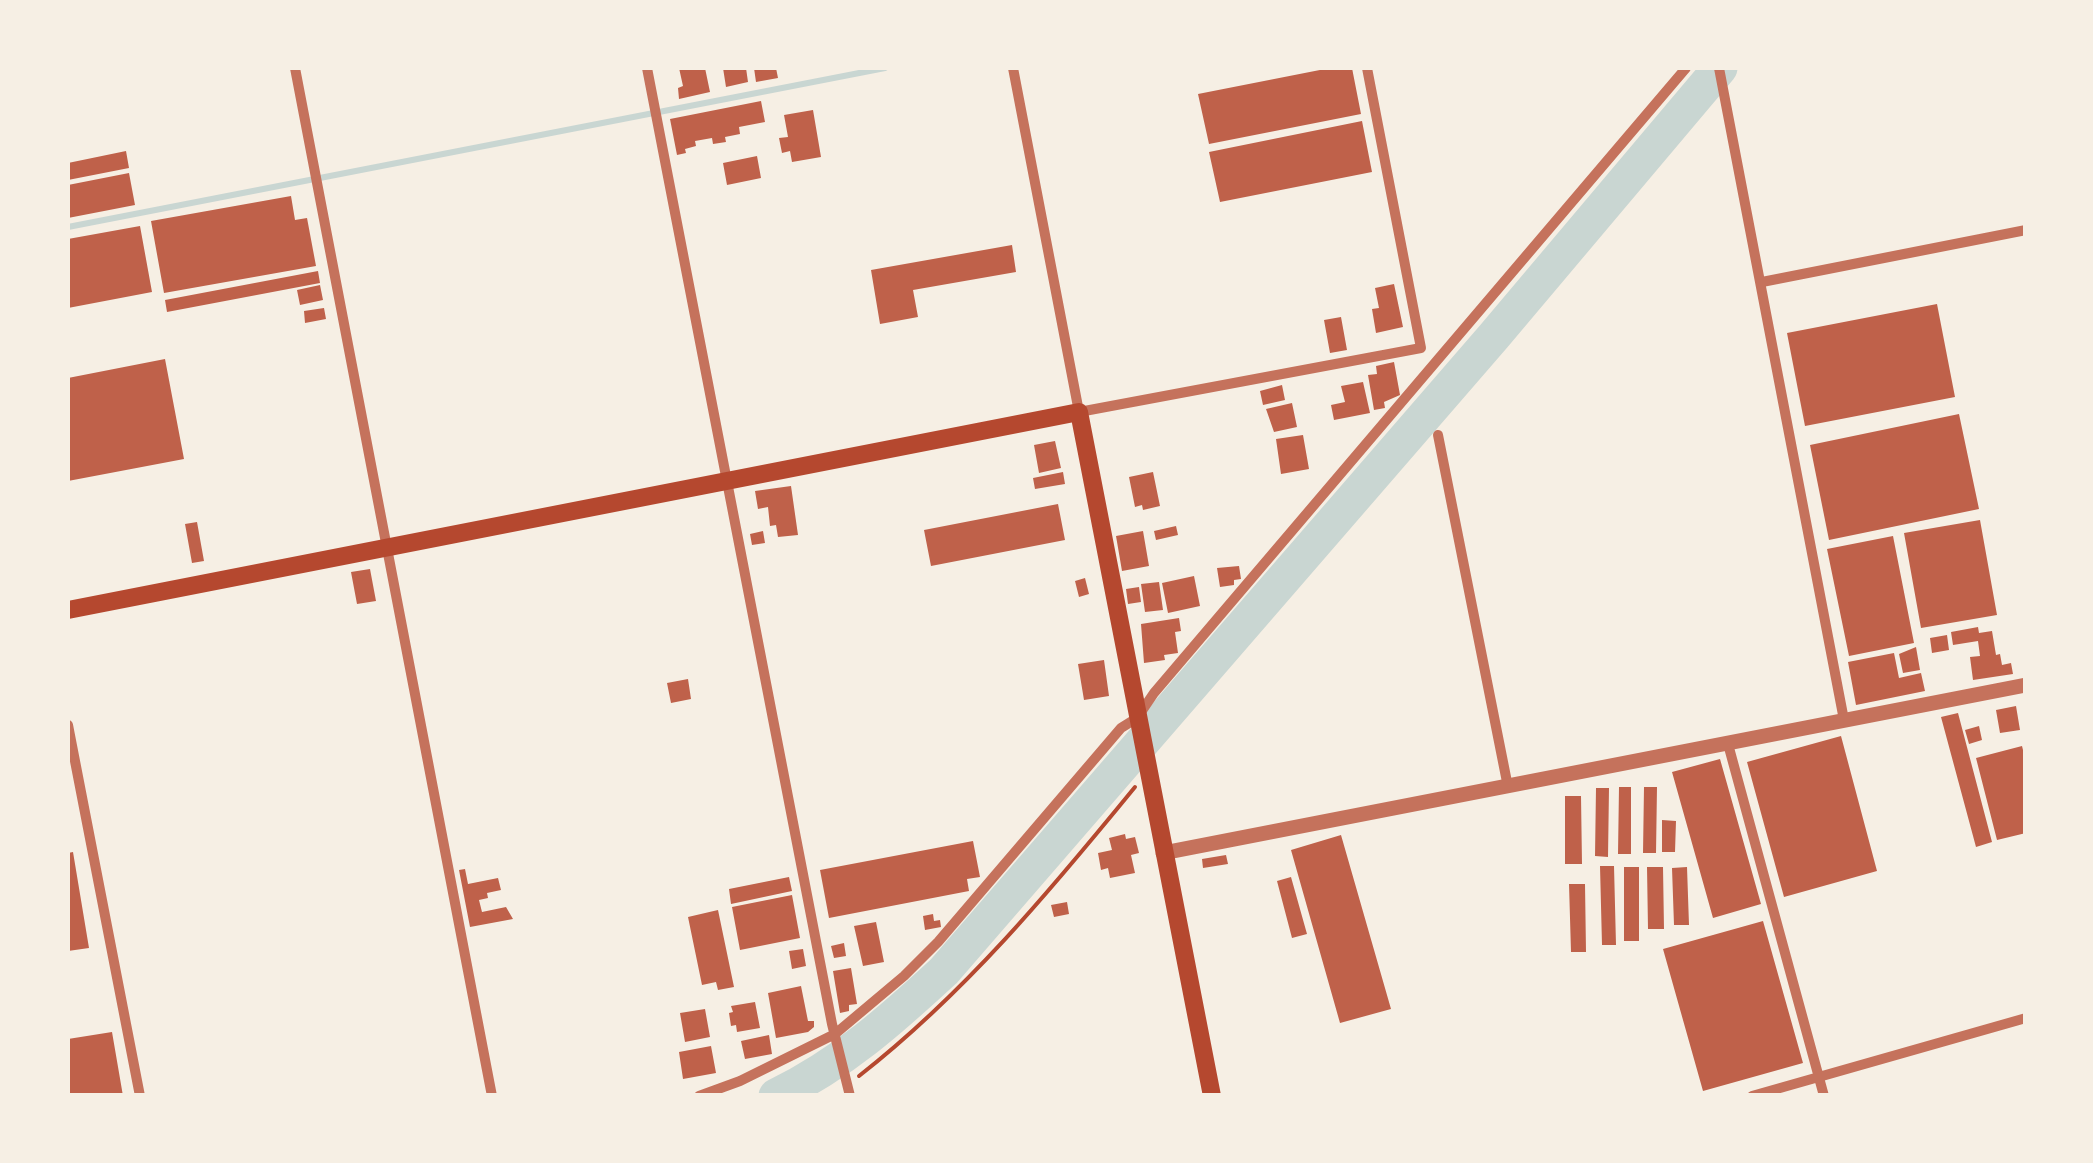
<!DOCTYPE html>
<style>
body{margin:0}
#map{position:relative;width:2093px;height:1163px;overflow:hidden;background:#f6efe4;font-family:Roboto,sans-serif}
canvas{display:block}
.frame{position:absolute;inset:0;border:70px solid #f6efe4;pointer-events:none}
</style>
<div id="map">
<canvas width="2093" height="1163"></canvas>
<div class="frame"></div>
</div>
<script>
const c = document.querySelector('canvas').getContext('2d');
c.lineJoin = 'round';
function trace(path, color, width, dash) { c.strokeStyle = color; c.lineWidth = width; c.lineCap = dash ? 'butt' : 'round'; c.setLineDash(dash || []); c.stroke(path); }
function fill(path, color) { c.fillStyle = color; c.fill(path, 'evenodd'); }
const stream = new Path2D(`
 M68,227l817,-159`);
const river = new Path2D(`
 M776,1096c67,-33 115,-76 168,-125l550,-635 226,-268`);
const building = new Path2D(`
 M679,68h26l5,24 -31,7 -1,-11 5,-2z
 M723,68h23l2,14 -22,5z
 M754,68h22l2,10 -22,4z
 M1330,68h22l9,46 -152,30 -11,-50z
 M761,101l4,21 -26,5 1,7 -15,3 1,5 -13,2 -1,-6 -17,3 1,5 -11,3 1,4 -9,2 -7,-36z
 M813,110l8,47 -29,5 -2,-11 -8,2 -3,-15 9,-1 -4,-22z
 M1362,121l10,51 -152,30 -11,-50z
 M126,151l3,17 -61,12v-17z
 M757,156l4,22 -34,7 -4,-22z
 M129,173l6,32 -67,13v-33z
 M291,196l4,24 12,-2 9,48 -152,27 -13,-72z
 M140,226l12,66 -84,16v-69z
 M1012,245l4,27 -103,18 5,27 -38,7 -9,-54z
 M318,271l2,12 -153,29 -2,-12z
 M1394,284l9,43 -27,6 -4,-24 7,-1 -4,-20z
 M320,285l3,15 -23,5 -3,-15z
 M1937,304l18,93 -150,29 -18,-93z
 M324,308l2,11 -21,4 -1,-12z
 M1341,317l6,33 -17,3 -6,-33z
 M165,359l19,100 -116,22v-103z
 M1394,362l6,33 -16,7 1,6 -11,2 -6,-35 9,-1 -1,-8z
 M1363,382l7,31 -36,7 -3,-15 14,-3 -4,-16z
 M1282,385l3,15 -22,5 -3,-14z
 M1292,403l5,24 -23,5 -8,-23z
 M1959,414l20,95 -150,31 -19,-95z
 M1303,435l6,34 -28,5 -5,-35z
 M1055,441l6,27 -22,5 -5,-28z
 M1063,472l2,12 -30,5 -2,-11z
 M1153,472l7,34 -17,4 -1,-5 -7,2 -6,-30z
 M791,486l7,49 -20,2 -2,-12 -6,1 -2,-19 -10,2 -3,-18z
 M1058,504l7,36 -134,26 -7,-36z
 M1980,520l17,95 -76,13 -17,-95z
 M197,522l7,39 -12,2 -7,-39z
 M1176,526l2,9 -22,5 -2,-9z
 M763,531l2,12 -13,2 -2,-11z
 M1143,531l6,35 -27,5 -6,-35z
 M1893,536l21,107 -65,13 -22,-107z
 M1239,566l2,13 -7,1v5l-14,2 -3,-19z
 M370,569l6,32 -19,3 -6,-32z
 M1194,576l6,30 -32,7 -6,-30z
 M1085,578l4,16 -10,3 -4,-16z
 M1159,582l4,28 -18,2 -4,-28z
 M1139,587l2,15 -13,2 -2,-15z
 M1179,618l2,13 -6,1 3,21 -14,2 1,5 -21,3 -3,-39z
 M1978,627l1,6 13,-2 4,24 4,-1 2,11 9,-2 2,11 -40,6 -3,-23 10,-1 -2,-15 -25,4 -2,-13z
 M1947,635l2,15 -17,3 -2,-15z
 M1916,647l4,23 -17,3 -4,-19z
 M1894,653l5,25 22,-5 4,18 -69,14 -8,-43z
 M1104,660l5,36 -25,4 -6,-36z
 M688,679l3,20 -20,4 -4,-20z
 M2016,706l4,24 -20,3 -4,-23z
 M1958,713l34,129 -16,5 -35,-130z
 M1979,726l3,14 -13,4 -4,-14z
 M1841,736l36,135 -93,26 -37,-135z
 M2022,746l4,16v71l-29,7 -21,-82z
 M1720,759l41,145 -48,14 -41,-146z
 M1619,787h12v67h-13z
 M1644,787h13l-1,66h-13z
 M1596,788h13l-1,69 -13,-1z
 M1565,796h16l1,68h-17z
 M1662,820l14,1 -1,31h-13z
 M1125,834l1,5 9,-2 4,16 -8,2 4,18 -25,5 -2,-10 -7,2 -3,-17 14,-3 -3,-12z
 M1341,835l50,174 -51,14 -49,-173z
 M973,841l7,36 -13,2 2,12 -140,27 -9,-48z
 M73,852l16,96 -21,3v-98z
 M1226,855l2,9 -25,4 -1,-9z
 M1600,866h14l2,79h-14z
 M1624,867h15v74h-15z
 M1647,867h16l1,62h-16z
 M1687,867l2,58h-15l-2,-57z
 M465,869l3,15 30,-6 3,12 -14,3 1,5 -9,2 3,12 24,-5 7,12 -43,8 -11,-57z
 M789,877l3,14 -61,13 -2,-15z
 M1291,877l16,57 -15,4 -15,-57z
 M1569,884h16l1,68h-15z
 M792,895l8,43 -60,12 -8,-43z
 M1067,902l2,12 -15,3 -3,-12z
 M718,910l16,77 -16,3 -2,-8 -14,3 -14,-68z
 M933,914l1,7 6,-1 1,7 -16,3 -2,-14z
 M1763,921l40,142 -100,28 -40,-142z
 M876,922l8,40 -21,4 -9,-40z
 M844,943l2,13 -12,2 -3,-12z
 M803,949l3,17 -14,3 -3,-18z
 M851,968l6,36 -8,1v6l-9,2 -7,-42z
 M801,986l7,35h6v6l-6,5 -32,6 -8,-45z
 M755,1002l5,26 -23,4 -1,-7 -5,1 -2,-13 4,-1 -2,-6z
 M705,1009l5,28 -25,5 -5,-29z
 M112,1032l11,64h-55v-57z
 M769,1035l3,19 -27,5 -4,-18z
 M711,1046l5,27 -33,6 -4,-27z`);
const path = new Path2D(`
 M859,1076c106,-83 191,-185 276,-289`);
const minor = new Path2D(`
 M295,68l197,1028
 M647,68l185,956 18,72
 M1013,68l66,344 342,-64 -54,-280
 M1719,68l125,652
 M1762,282l264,-52
 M1438,435l70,352
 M68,725l72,371
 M1728,744l96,352
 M699,1096l41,-15 95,-47 69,-58 34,-34 183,-214 16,-10 17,-25 532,-625
 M1752,1096l274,-78`);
const tertiary = new Path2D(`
 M1163,853l863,-168`);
const secondary = new Path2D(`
 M68,610l1011,-198 133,684`);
trace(stream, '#c9d6d2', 6);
trace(river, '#c9d6d2', 35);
fill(building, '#bf614a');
trace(path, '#b5482f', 4);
trace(minor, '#c5725c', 10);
trace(tertiary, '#c5725c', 15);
trace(secondary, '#b5482f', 18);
</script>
